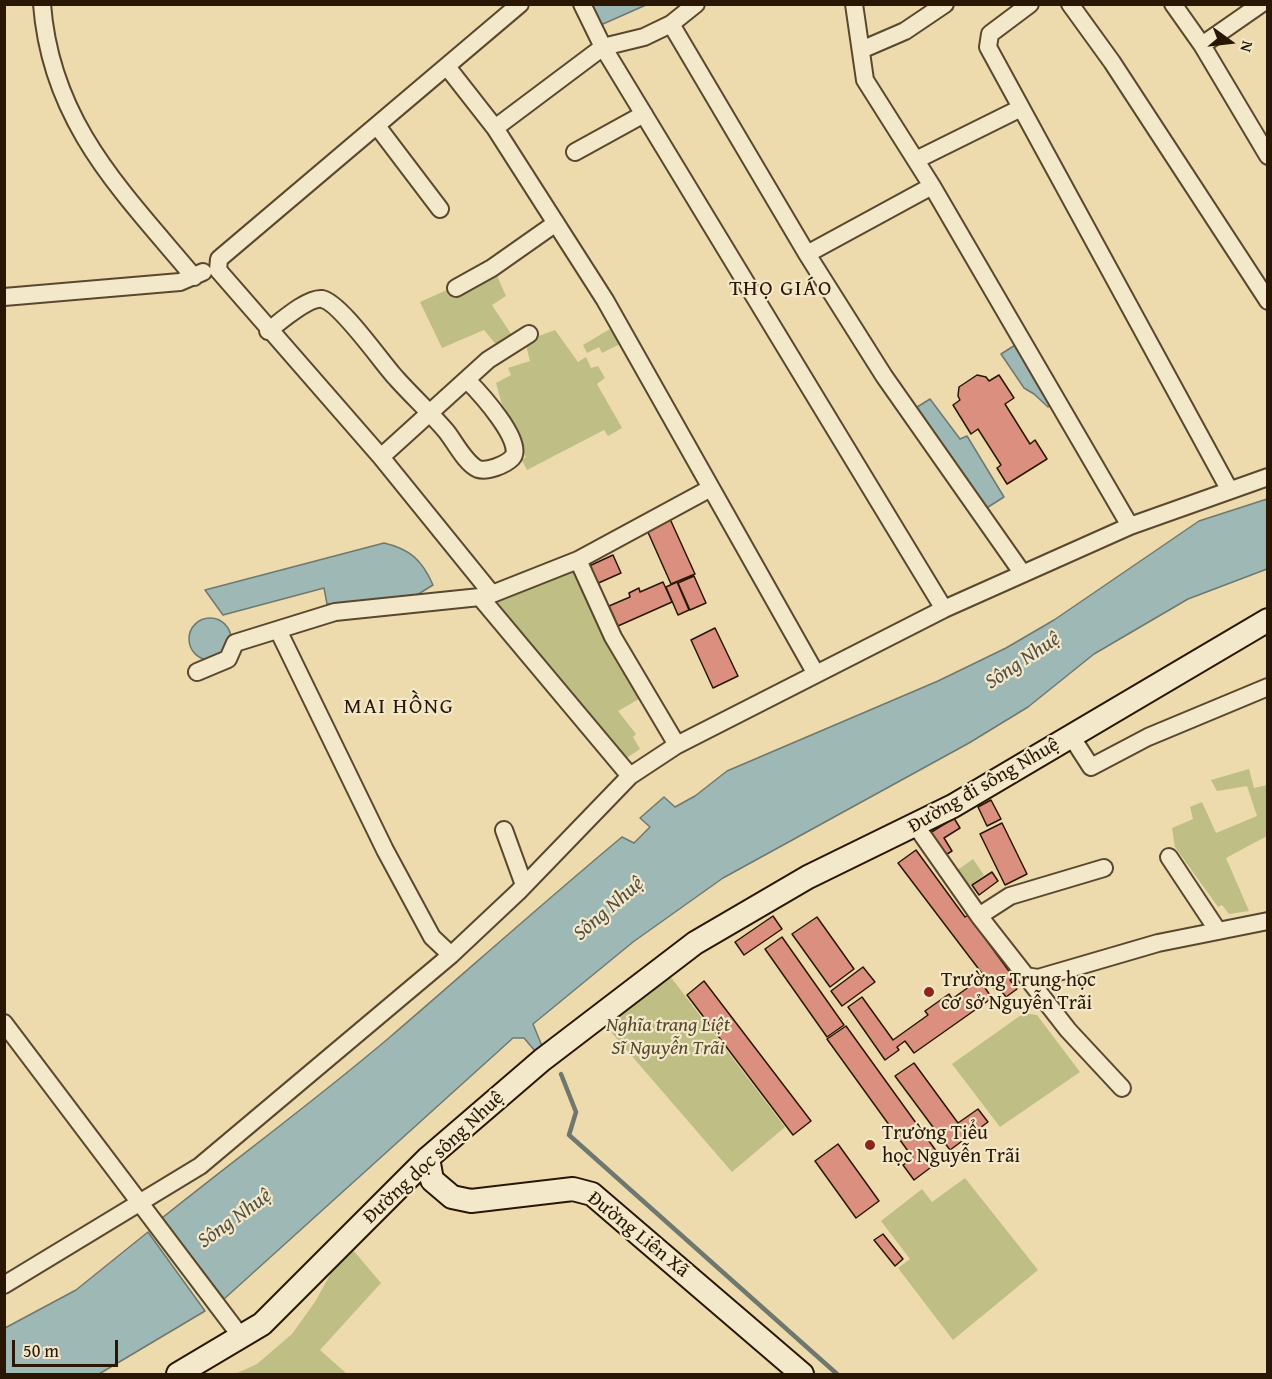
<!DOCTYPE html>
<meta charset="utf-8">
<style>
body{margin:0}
#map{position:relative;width:1272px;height:1379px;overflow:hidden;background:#eddbae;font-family:"Gentium Book Plus",serif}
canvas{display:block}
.frame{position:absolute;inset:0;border:6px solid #291704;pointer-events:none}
.north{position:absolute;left:1200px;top:12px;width:60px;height:60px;-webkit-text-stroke:4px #f3e8ca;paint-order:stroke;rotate:105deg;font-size:16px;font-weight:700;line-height:24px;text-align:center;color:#291704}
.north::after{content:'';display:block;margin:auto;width:21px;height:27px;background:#291704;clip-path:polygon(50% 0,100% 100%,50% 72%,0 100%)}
.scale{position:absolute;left:12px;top:1340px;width:106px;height:27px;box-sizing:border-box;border:3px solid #291704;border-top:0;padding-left:8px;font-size:18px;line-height:21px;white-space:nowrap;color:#291704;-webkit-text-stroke:4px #f3e8ca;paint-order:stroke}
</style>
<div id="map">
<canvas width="1272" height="1379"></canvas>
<div class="frame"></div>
<div class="north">N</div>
<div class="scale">50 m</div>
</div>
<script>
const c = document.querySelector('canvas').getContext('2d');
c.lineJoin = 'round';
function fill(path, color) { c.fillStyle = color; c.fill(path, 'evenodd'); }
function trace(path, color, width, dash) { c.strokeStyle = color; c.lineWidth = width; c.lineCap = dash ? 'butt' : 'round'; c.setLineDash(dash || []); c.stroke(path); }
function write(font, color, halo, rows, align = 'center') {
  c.font = font + ' "Gentium Book Plus",serif'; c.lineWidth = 4.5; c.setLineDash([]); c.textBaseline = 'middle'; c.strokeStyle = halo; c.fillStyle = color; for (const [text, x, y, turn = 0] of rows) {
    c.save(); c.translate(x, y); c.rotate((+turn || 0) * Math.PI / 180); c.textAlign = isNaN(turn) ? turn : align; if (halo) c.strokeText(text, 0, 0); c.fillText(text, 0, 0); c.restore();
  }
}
const green = new Path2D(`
 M494,269l12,27 -14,9 21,32 -14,11 -15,-18 -42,18 -22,-46z
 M615,326l9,16 -22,11 -3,-6 -12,6 -4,-8z
 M555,330l23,32 8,-5 5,11 7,-2 7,12 -8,6 25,44 -14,8 -4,-6 -77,40 -5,-10 4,-3 -18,-31 -12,-43 15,-8 -3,-7 22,-7 -5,-20z
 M574,565l38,85 27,49 -21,12 18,23 -3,3 7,12 -18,12 -128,-163z
 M1249,769l5,19 13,-3v51l-41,22 23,53 -20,3 -7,-9 -4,2 -43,-60 -3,-19 21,-9 -3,-12 12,-5 14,31 41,-17 -10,-30 -30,5 -6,-11z
 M973,859l11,16 -16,12 -12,-16z
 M670,976l115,151 -53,45 -127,-147z
 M1024,1013l13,2 43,57 -80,55 -48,-63z
 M965,1178l73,92 -85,70 -55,-72 12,-9 -29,-38 41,-32 10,13z
 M353,1250l28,33 -61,67 27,24h-112l22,-10 35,-30 23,-32 17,-31z`);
const water = new Path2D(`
 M588,5h58l-43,19 -5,-2z
 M1020,342l35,59 -7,6 -14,-13 -10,-6 -23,-34z
 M930,399l30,40 7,-3 37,61 -19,12 -71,-100z
 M1267,499v70l-79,30 -94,55 -66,53 -59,36 -246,135 -90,64 -100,82 9,22 -7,5 -11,-13h-11l-289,261 -62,-81c76,-61 154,-118 228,-181 78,-67 154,-135 232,-200l12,6 16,-16 -10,-9 24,-21 11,10 20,-11 32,-25 211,-90 68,-33 48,-28 145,-99z
 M384,543c26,6 38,17 49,42l-21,13 -85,6 -3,-16 -101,27 -18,-25z
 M189 639a21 21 0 1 1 42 0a21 21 0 1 1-42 0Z
 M148,1232l57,79 -106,63h-94v-46l71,-38z`);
const stream = new Path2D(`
 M561,1074l15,38 -7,23 268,239`);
const building = new Path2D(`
 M977,375l9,2 3,4 10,-6 15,23 -9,6 25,40 5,-4 12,19 -40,25 -10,-16 4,-3 -23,-36 -7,5 -18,-29 7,-5 -2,-4 1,-9z
 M670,519l25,55 -24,10 -24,-54z
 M613,555l8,18 -27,12 -7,-18z
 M694,576l12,27 -16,7 -12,-27z
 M663,582l9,20 -54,24 -9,-20 21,-9 -1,-4 10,-5 1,4z
 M677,582l12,28 -11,5 -12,-28z
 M715,628l23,48 -25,12 -22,-48z
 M991,800l10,19 -14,7 -9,-19z
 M954,818l6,10 -16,10 8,13 -8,5 -14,-23z
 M1002,823l25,51 -22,11 -25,-51z
 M916,850l49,67 3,-2 46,63 -4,2 7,9 -11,8 -7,-9 -3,3 -8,-10 -5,4 9,13 -78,55 -9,-12 -8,6 2,3 -14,10 -37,-53 14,-10 31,43 35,-25 -3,-4 24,-17 3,5 32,-23 -86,-113z
 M992,872l6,9 -19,14 -7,-10z
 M773,916l9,13 -38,26 -9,-13z
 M817,917l37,52 -24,18 -38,-53z
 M782,937l62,88 -17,12 -62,-88z
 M863,967l12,15 -33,24 -11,-15z
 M704,981l107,140 -18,14 -106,-140z
 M846,1026l96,133 -28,21 -11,-15 10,-7 -86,-119z
 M914,1063l44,60 20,-14 10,13 -38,28 -55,-74z
 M838,1144l41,57 -23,17 -41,-57z
 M883,1234l20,25 -8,7 -21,-26z`);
const street = new Path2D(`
 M42,4c9,119 80,187 152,273
 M520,4l-301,255 -1,11 163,187 111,137 -12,3 150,179
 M582,4l21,43 341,562
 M696,4l-25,20 -27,13 -41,10 -108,81 110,172 211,374
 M854,4l11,76 67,106 198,340
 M1030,4l-40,30 -2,13 241,442
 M1070,4l42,58 156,239
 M1173,4l29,41 66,111
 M671,24l136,230
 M1202,45l59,-41
 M861,50l44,-19 40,-27
 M448,68l47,60
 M377,126l63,83
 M575,152l69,-38
 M916,160l105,-52
 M932,186l-125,68 77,122 139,198
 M456,288l36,-20 64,-45
 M4,297l176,-15 23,-10
 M268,331c12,-9 40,-34 54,-32 18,3 60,64 74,79 16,18 34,34 50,53 9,11 19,32 32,38 9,3 27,-4 34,-11 14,-15 -33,-66 -45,-78
 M381,457l107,-97 41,-26
 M578,560l35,77 64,108
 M492,594l86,-34 133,-72
 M278,630l107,220 47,87 19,18
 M197,672l31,-13 7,-16 100,-31 145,-15
 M1071,736l20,31 57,-30 120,-50
 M916,826l63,90 47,60 12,2 120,-35 110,-22
 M504,830l20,55
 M1169,857l49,74
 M979,916l31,-20 94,-28
 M1026,976l42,54 54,58
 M4,1023l238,315
 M4,1285l196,-119 251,-211 67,-63 112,-116 47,-31 267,-136 186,-83 138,-49`);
const secondary = new Path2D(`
 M428,1158l4,22 20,17 19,4 102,-12 19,5 210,180
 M178,1374l84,-50 166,-166 114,-98 153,-117 113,-66 145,-71 315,-186`);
const markers = [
 [929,992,6,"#8f2418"],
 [870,1145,6,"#8f2418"]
];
const streetNames = [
 ["Đường đi sông Nhuệ",984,786,-30],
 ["Đường dọc sông Nhuệ",434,1158,-43],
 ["Đường Liên Xã",638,1235,39]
];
const poiNames = [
 ["Trường Trung học",941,981],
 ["cơ sở Nguyễn Trãi",941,1004],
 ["Trường Tiểu",882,1134],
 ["học Nguyễn Trãi",882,1157]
];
const parkNames = [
 ["Nghĩa trang Liệt",668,1026],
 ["Sĩ Nguyễn Trãi",668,1049]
];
const waterNames = [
 ["Sông Nhuệ",1023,661,-34],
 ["Sông Nhuệ",609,909,-41],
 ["Sông Nhuệ",235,1219,-36]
];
const quarterNames = [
 ["THỌ GIÁO",781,289],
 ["MAI HỒNG",399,707]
];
fill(green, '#bfbe85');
fill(water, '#9eb8b6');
trace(water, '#6f786f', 1.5);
trace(stream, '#6f786f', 4.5);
fill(building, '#db8f7f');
trace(building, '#291704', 1.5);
trace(street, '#5a482e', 20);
trace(secondary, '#291704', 26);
trace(street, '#f3e8ca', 16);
trace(secondary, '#f3e8ca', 22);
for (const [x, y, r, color] of markers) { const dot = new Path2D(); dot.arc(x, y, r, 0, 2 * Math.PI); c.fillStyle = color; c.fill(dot); trace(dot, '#f3e8ca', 2); }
write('20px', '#291704', '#f3e8ca', streetNames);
write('20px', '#291704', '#f3e8ca', poiNames, 'left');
write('italic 20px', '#56492b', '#f3e8ca', parkNames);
write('italic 21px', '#524f42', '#f3e8ca', waterNames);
c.letterSpacing = '1.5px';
write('22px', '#291704', '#f3e8ca', quarterNames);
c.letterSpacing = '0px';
</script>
